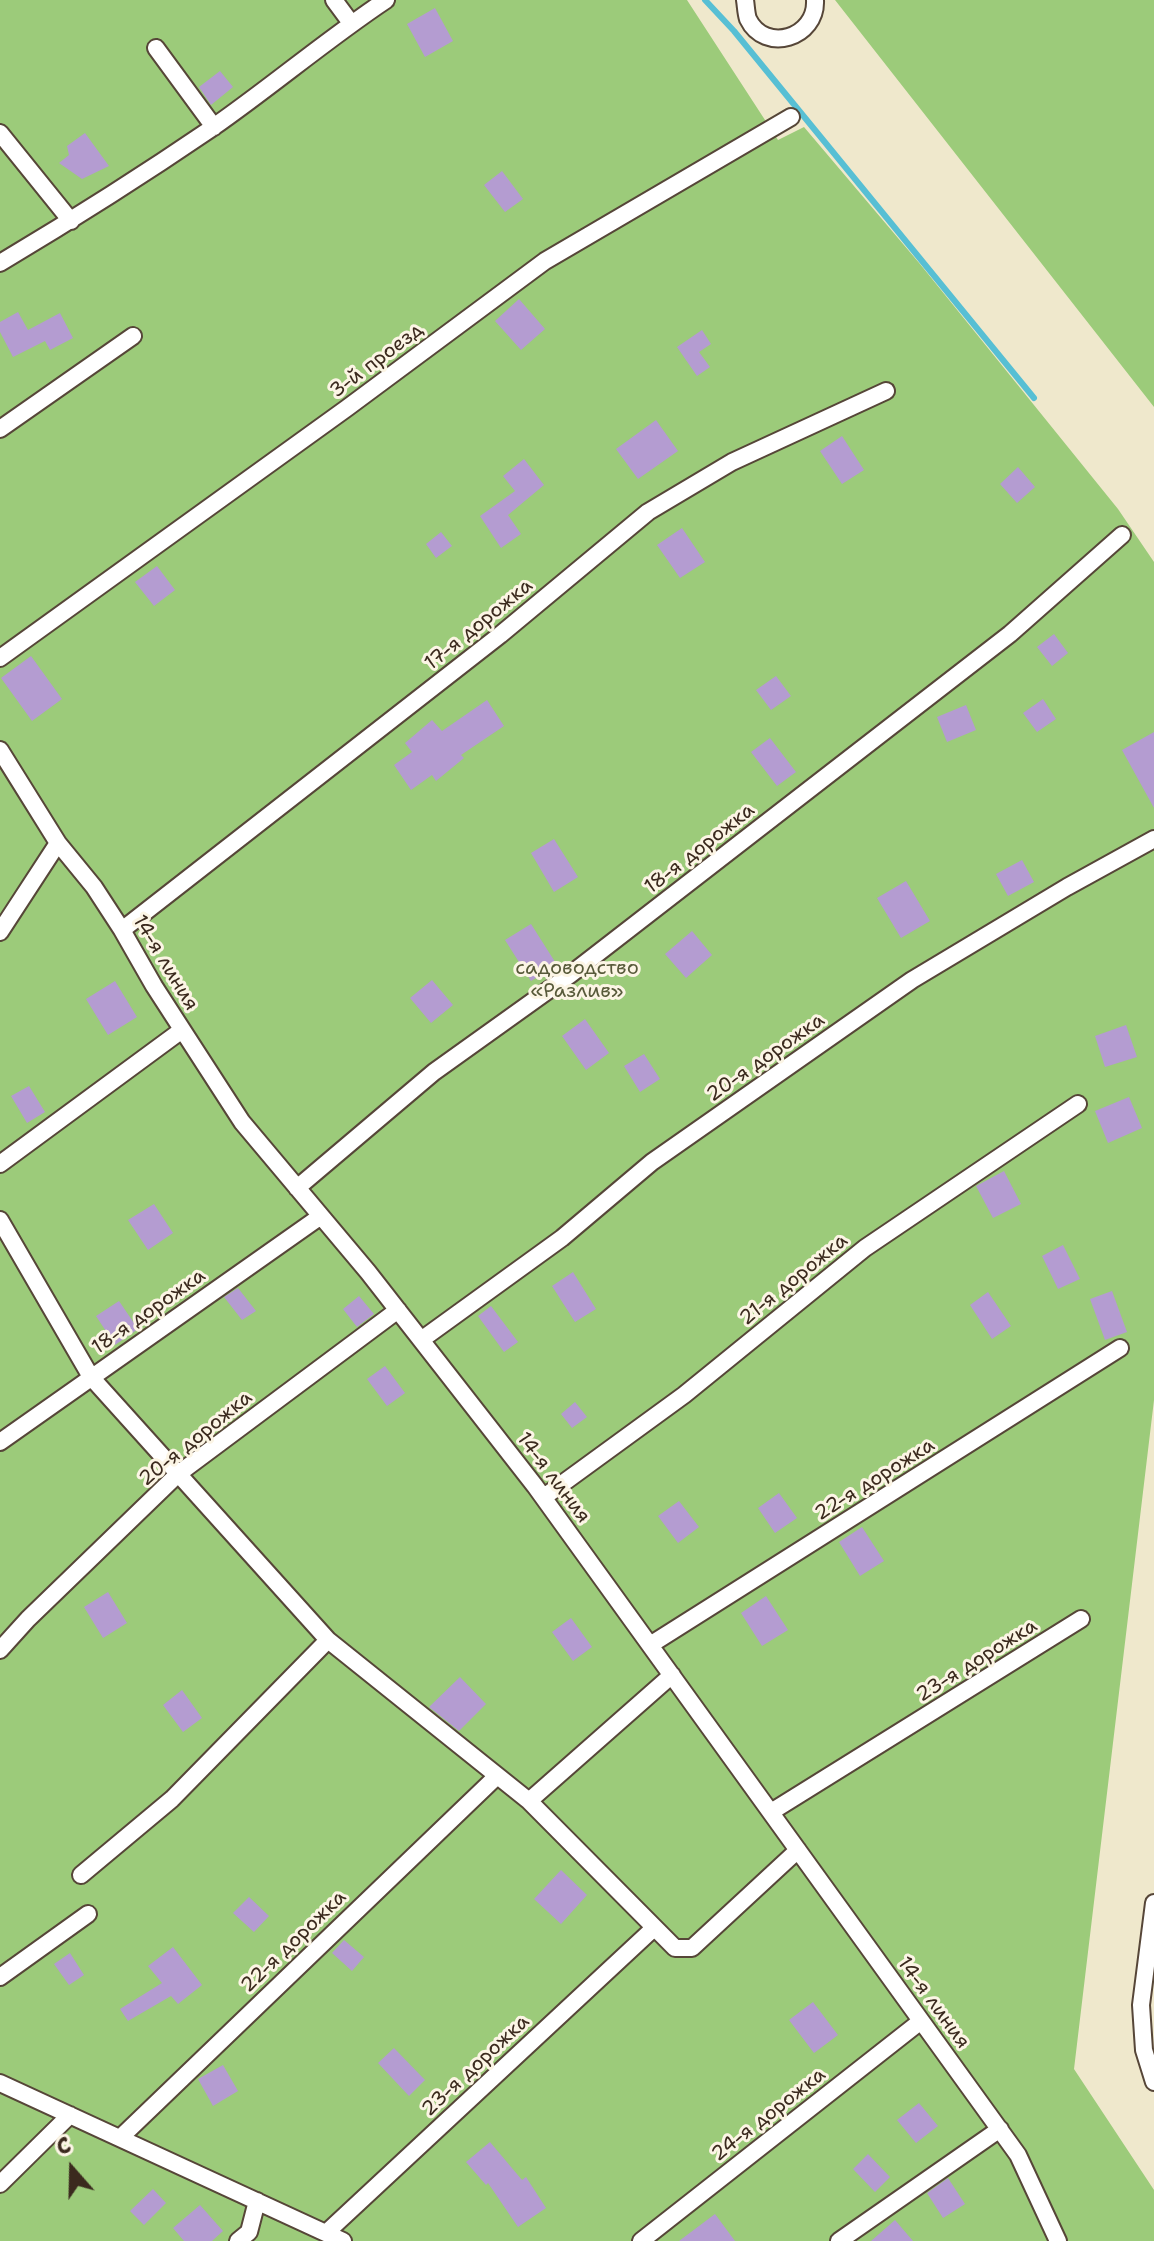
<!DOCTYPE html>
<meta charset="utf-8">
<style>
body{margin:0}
#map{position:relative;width:1154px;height:2241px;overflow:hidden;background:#efe8cc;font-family:"Shantell Sans",sans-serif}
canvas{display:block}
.north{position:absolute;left:32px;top:2129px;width:80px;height:80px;-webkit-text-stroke:6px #fcf5e5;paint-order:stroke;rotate:340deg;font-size:22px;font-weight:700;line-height:32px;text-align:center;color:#3b2a1e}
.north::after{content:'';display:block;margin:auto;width:28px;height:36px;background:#3b2a1e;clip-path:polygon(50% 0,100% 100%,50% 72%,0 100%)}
</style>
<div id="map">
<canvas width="1154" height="2241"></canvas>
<div class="north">С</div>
</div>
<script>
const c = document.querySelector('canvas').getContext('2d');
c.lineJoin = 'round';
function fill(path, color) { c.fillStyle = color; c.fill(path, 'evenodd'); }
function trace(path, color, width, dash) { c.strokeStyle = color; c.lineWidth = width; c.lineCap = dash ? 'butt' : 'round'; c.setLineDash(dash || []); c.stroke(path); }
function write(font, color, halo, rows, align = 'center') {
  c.font = font + ' "Shantell Sans",sans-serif'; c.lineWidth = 6; c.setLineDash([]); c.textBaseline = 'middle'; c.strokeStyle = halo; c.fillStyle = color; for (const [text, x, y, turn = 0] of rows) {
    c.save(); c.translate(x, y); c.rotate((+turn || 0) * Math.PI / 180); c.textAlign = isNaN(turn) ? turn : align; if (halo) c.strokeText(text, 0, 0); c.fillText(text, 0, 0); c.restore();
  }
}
const green = new Path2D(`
 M0,0h687l91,140 26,-13 116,137 198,245 36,53v838l-80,669 80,121v51h-1154z
 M835,0h319v407z`);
const stream = new Path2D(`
 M705,0l29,31 300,367`);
const building = new Path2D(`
 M435,8l18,33 -28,16 -18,-33z
 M220,71l13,16 -22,18 -12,-18z
 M85,133l24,33 -27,13 -23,-16 10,-8 -2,-9z
 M502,171l21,28 -18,13 -21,-27z
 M519,299l26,30 -24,21 -26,-29z
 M18,312l10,18 32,-17 13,25 -23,12 -5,-9 -32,16 -13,-25v-10z
 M702,330l9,14 -12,8 11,15 -13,9 -20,-29z
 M656,420l22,31 -40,28 -22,-30z
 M842,436l22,34 -22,14 -22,-33z
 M524,459l20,26 -36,30 13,19 -20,14 -21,-32 35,-25 -12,-15z
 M1018,467l17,20 -18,16 -17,-19z
 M682,528l23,34 -25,16 -23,-33z
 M441,532l11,14 -16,12 -10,-14z
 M157,566l18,24 -21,16 -19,-24z
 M1054,634l14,19 -16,13 -15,-19z
 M31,656l31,43 -30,22 -31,-43z
 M776,676l15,20 -20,14 -15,-20z
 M1043,699l13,20 -19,13 -14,-19z
 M487,700l17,26 -43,29 3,3 -28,23 -4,-6 -21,15 -17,-25 18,-13 -7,-9 27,-23 10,11z
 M966,705l10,25 -29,12 -10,-25z
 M1154,732v76l-32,-58z
 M770,738l26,34 -19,14 -26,-34z
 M554,839l24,38 -24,15 -23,-39z
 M1022,860l12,22 -26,14 -12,-22z
 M906,881l24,40 -29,17 -24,-40z
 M531,924l26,41 -26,16 -26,-41z
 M692,931l20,24 -26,23 -21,-24z
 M432,980l21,25 -22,18 -21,-25z
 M115,981l22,36 -29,18 -22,-36z
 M585,1019l24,34 -23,17 -24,-34z
 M1126,1025l11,32 -32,10 -10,-31z
 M644,1054l16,25 -20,13 -16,-26z
 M29,1086l16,26 -18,11 -16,-27z
 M1129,1097l13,31 -34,15 -13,-32z
 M1004,1171l17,33 -28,14 -17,-32z
 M154,1204l19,29 -25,17 -20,-30z
 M1063,1245l17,34 -22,10 -16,-33z
 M573,1272l23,37 -21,13 -23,-36z
 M238,1288l18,23 -14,9 -18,-23z
 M1112,1291l15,41 -22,8 -15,-41z
 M988,1292l23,34 -19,13 -22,-34z
 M359,1296l15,18 -17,13 -14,-18z
 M119,1301l19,28 -23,16 -19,-29z
 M491,1306l27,36 -14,10 -26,-36z
 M385,1366l20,27 -18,13 -20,-27z
 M575,1402l12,15 -15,11 -11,-14z
 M779,1493l18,25 -22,15 -17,-25z
 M679,1501l20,26 -21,16 -20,-27z
 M862,1527l22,34 -24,15 -21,-34z
 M108,1592l19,31 -24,15 -19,-31z
 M766,1596l22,34 -26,16 -21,-33z
 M571,1618l21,29 -19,14 -21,-29z
 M460,1677l26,27 -27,27 -30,-24z
 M182,1690l20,28 -19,14 -20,-27z
 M561,1870l26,25 -26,29 -27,-25z
 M249,1897l20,19 -15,16 -21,-19z
 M344,1940l20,17 -12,14 -20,-18z
 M173,1947l29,38 -24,19 -7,-8 -43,25 -8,-12 42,-26 -14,-17z
 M70,1953l14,22 -15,10 -15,-21z
 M813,2002l25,33 -24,18 -25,-33z
 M394,2048l31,32 -16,16 -31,-33z
 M223,2065l15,26 -25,15 -15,-27z
 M919,2103l19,23 -22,17 -19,-23z
 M490,2142l32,38 4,-3 20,31 -28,19 -30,-44 -2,2 -20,-23z
 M868,2154l22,23 -15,15 -22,-23z
 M948,2178l17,26 -22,14 -16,-25z
 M153,2189l13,14 -22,22 -14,-14z
 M200,2205l23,26 -11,10h-28l-11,-13z
 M715,2214l20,27h-56z
 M895,2220l18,21h-42z`);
const street = new Path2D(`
 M334,0l17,23
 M745,0c1,6 1,13 3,19 17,35 69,19 67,-19
 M156,48l58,79
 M0,133l71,88
 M0,263c72,-43 143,-88 212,-135 59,-41 114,-88 174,-128
 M0,429l133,-93
 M0,658l347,-250 198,-147 246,-144
 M0,750l58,93 36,44 28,43 32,56 88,136 126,150 167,214 483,669 40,86
 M122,930l378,-295 148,-123 84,-50 154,-71
 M0,932l58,-89
 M0,1164l182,-134
 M297,1188l137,-116 137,-98 439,-340 112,-99
 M0,1220l91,157 237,263 201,161 146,147h17l106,-98
 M421,1340l141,-102 90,-76 260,-182 155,-93 87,-48
 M0,1442l321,-226
 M544,1497l140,-102 181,-147 213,-144
 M650,1645l470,-297
 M0,1650l28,-31 150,-145 220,-164
 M529,1801l143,-126
 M771,1812l310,-193
 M81,1875l91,-76 156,-159
 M1154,1903l-13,102 3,45 10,32
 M0,1977l88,-63
 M0,2083l343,158
 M120,2138l377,-362
 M0,2184l70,-69
 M326,2233l328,-305
 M238,2241l11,-9 8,-31
 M641,2241l280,-220
 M839,2241l161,-112`);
const streetNames = [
 ["3-й проезд",377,361,-37],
 ["17-я дорожка",479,625,-39],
 ["18-я дорожка",700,849,-38],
 ["14-я линия",165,963,59],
 ["20-я дорожка",766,1058,-35],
 ["21-я дорожка",794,1280,-39],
 ["18-я дорожка",149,1312,-35],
 ["20-я дорожка",196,1439,-39],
 ["14-я линия",553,1478,53],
 ["22-я дорожка",875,1480,-32],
 ["23-я дорожка",977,1661,-32],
 ["22-я дорожка",294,1942,-44],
 ["14-я линия",933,2003,54],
 ["23-я дорожка",476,2066,-43],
 ["24-я дорожка",769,2115,-38]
];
const parkNames = [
 ["садоводство",577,969],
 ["«Разлив»",577,992]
];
fill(green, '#9ccb7a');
trace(stream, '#57bfd4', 6);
fill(building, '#b49cd1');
trace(street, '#564638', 20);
trace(street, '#fff', 16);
write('20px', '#3b2a1e', '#fcf5e5', streetNames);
write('20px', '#585a3a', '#fcf5e5', parkNames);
</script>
